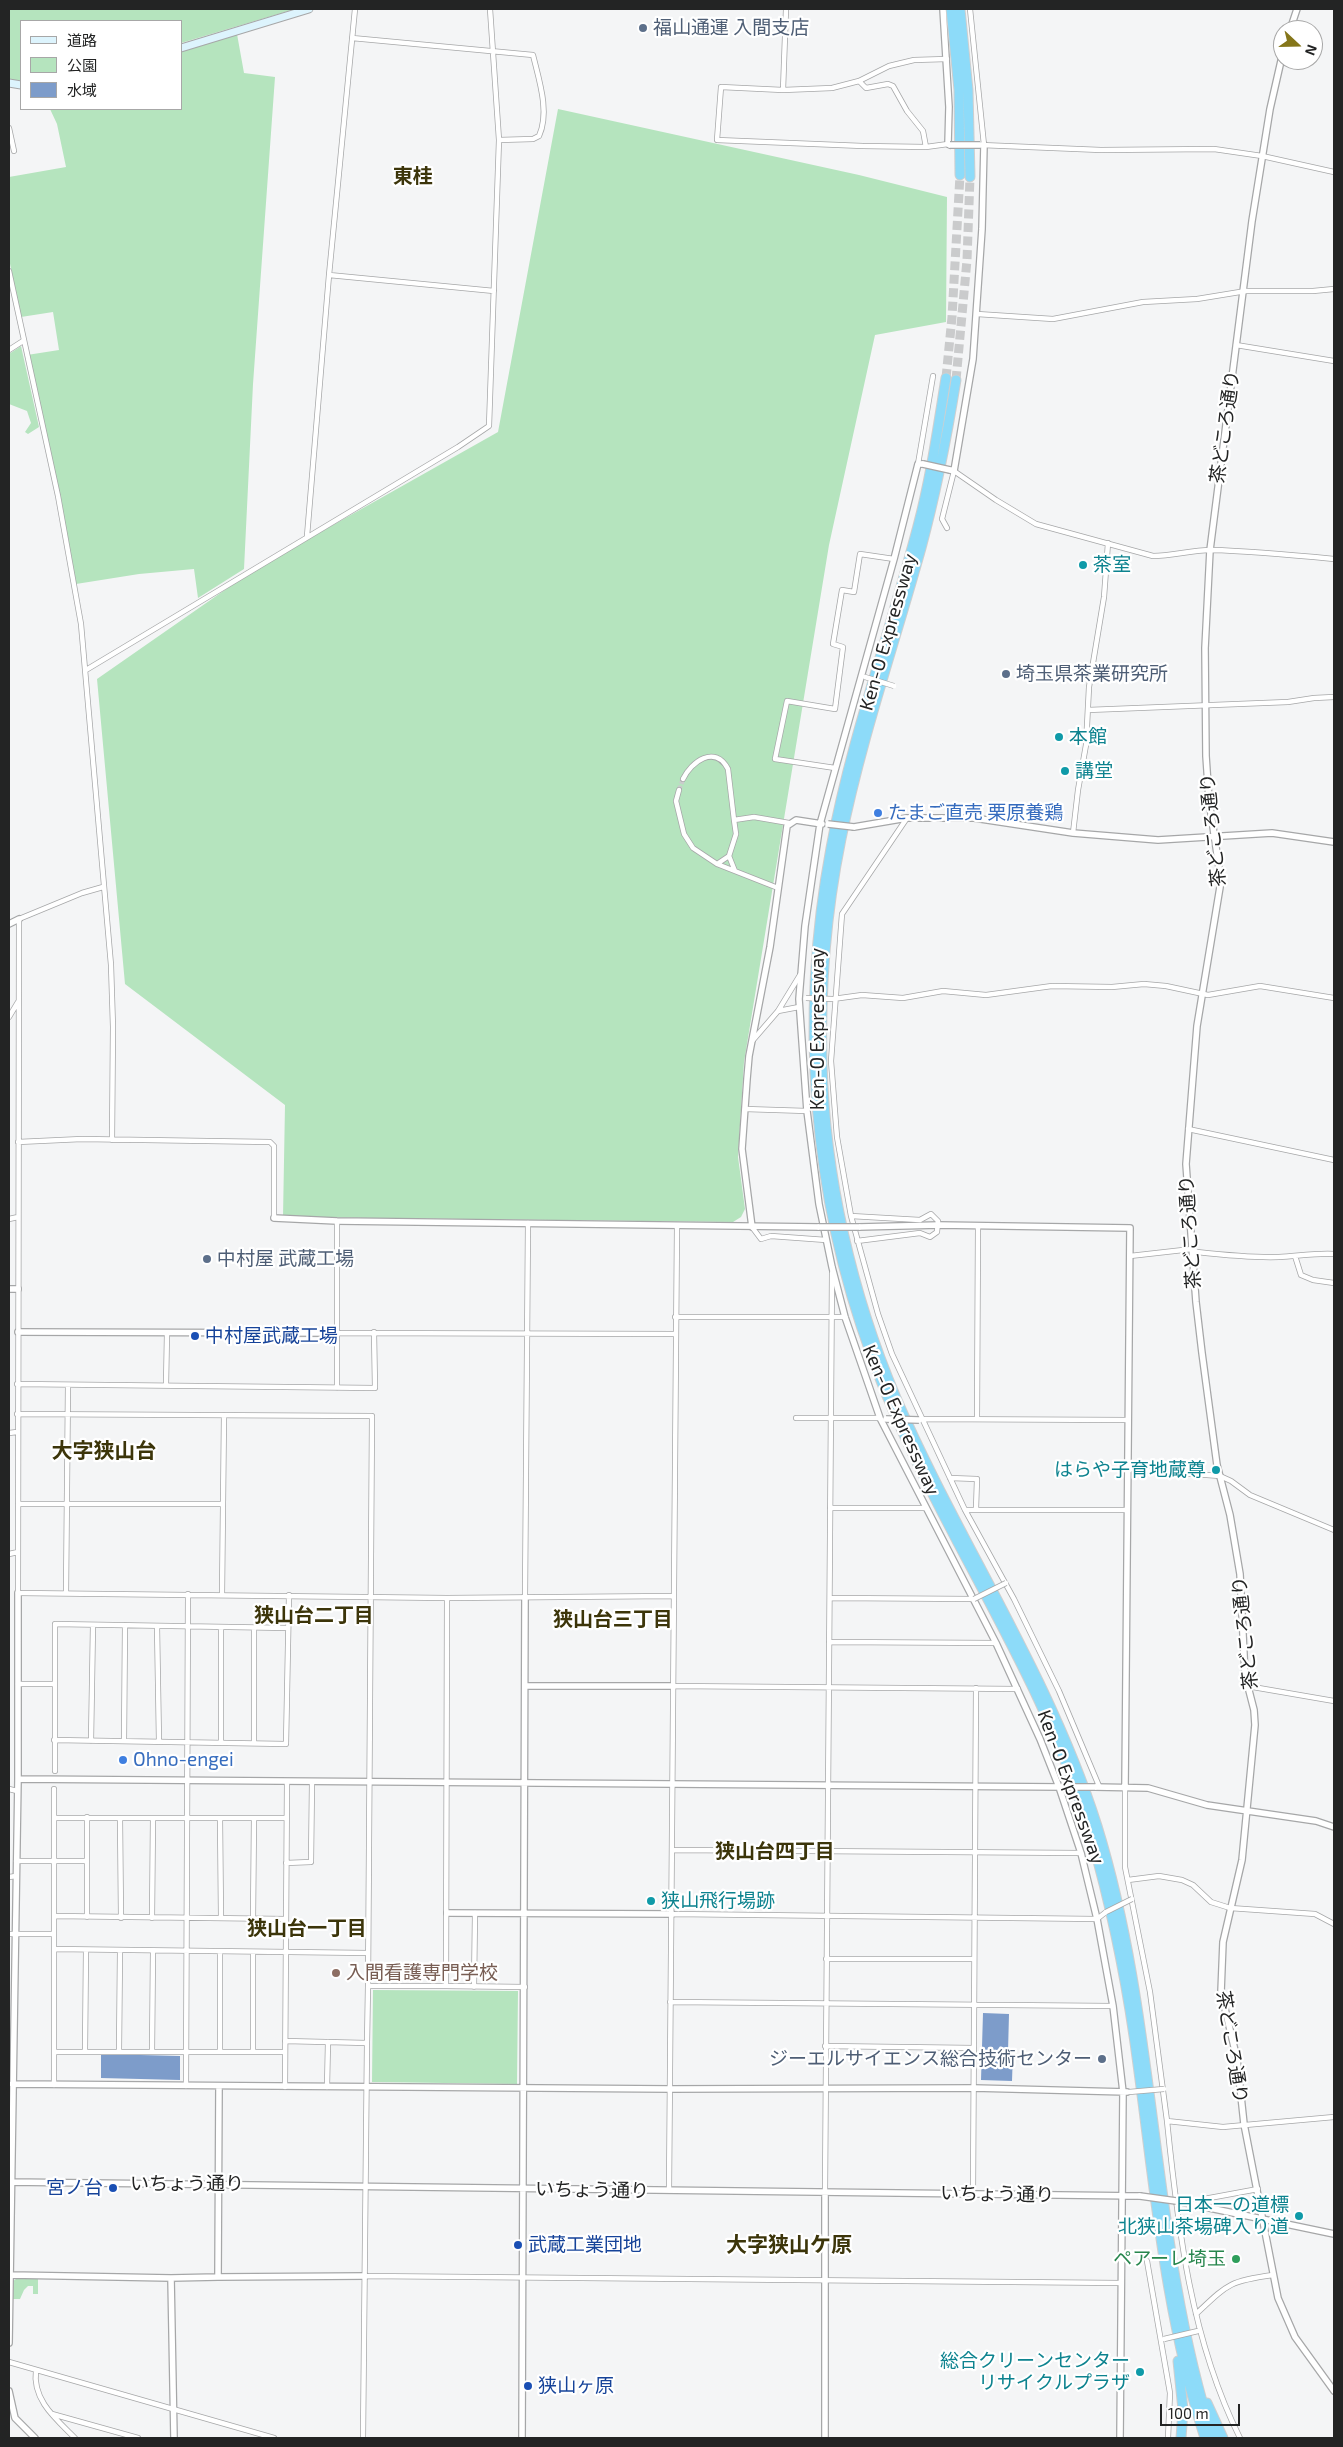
<!DOCTYPE html>
<meta charset="utf-8">
<style>
body{margin:0}
#map{position:relative;width:1343px;height:2447px;overflow:hidden;background:#f4f5f6;font-family:"Exo 2","Noto Sans JP",sans-serif}
canvas{display:block}
.frame{position:absolute;inset:0;border:10px solid #232424;pointer-events:none}
.legend{position:absolute;left:20px;top:20px;width:162px;height:90px;box-sizing:border-box;background:#fff;border:1px solid #a7a7a7;margin:0;padding:6px 9px;list-style:none;font-size:15px;color:#232424}
.legend li{display:flex;align-items:center;gap:10px;height:25px}
.legend b{width:25px;border:1px solid #a7a7a7}
.north{position:absolute;left:1273px;top:20px;width:50px;height:50px;box-sizing:border-box;background:#fff;border:1px solid #a7a7a7;border-radius:50%;rotate:111deg;font-size:14px;font-weight:700;line-height:20px;text-align:center;color:#232424}
.north::after{content:'';display:block;margin:auto;width:18px;height:22px;background:#85761a;clip-path:polygon(50% 0,100% 100%,50% 72%,0 100%)}
.scale{position:absolute;left:1160px;top:2404px;width:80px;height:22px;box-sizing:border-box;border:2px solid #232424;border-top:0;padding-left:6px;font-size:15px;line-height:18px;white-space:nowrap;color:#232424;-webkit-text-stroke:4px #fff;paint-order:stroke}
</style>
<div id="map">
<canvas width="1343" height="2447"></canvas>
<div class="frame"></div>
<ul class="legend">
<li><b style="height:6px;background:#ddf4fd"></b>道路</li>
<li><b style="height:14px;background:#b5e4be"></b>公園</li>
<li><b style="height:14px;background:#7d9cca"></b>水域</li>
</ul>
<div class="north">N</div>
<div class="scale">100 m</div>
</div>
<script>
const c = document.querySelector('canvas').getContext('2d');
c.lineJoin = 'round';
function fill(path, color) { c.fillStyle = color; c.fill(path, 'evenodd'); }
function trace(path, color, width, dash) { c.strokeStyle = color; c.lineWidth = width; c.lineCap = dash ? 'butt' : 'round'; c.setLineDash(dash || []); c.stroke(path); }
function write(font, color, halo, rows, align = 'center') {
  c.font = font + ' "Exo 2","Noto Sans JP",sans-serif'; c.lineWidth = 4.5; c.setLineDash([]); c.textBaseline = 'middle'; c.strokeStyle = halo; c.fillStyle = color; for (const [text, x, y, turn = 0] of rows) {
    c.save(); c.translate(x, y); c.rotate((+turn || 0) * Math.PI / 180); c.textAlign = isNaN(turn) ? turn : align; if (halo) c.strokeText(text, 0, 0); c.fillText(text, 0, 0); c.restore();
  }
}
const green = new Path2D(`
 M9,9h286l-114,34v-22h-160v61l-12,-2z
 M237,34l7,39 31,4 -22,307 -9,185 -46,29 -4,-29 -55,5 -63,10 -49,-229 32,-5 -6,-38 -32,5 -12,-58v-82l57,-10 -9,-43 -7,-15h131v-58z
 M558,109l301,66 88,22 -1,125 -71,13 -46,210 -85,517 -6,95 7,52 -4,8 -8,5 -450,-5 2,-112 -160,-121 -28,-305 158,-110 243,-137z
 M21,346l18,81 -11,7 -3,-2 6,-9 -4,-12 -18,-7v-50z
 M373,1990l145,1 -1,93 -145,-2z
 M16,2279h22v15h-5v-8h-5l-4,4 -4,9h-7v-18z`);
const water = new Path2D(`
 M983,2013l26,1 -1,38h5l-1,29 -31,-1z
 M101,2054l79,2v24l-79,-2z`);
const minorTunnel = new Path2D(`
 M679,790l4,-11`);
const motorwayTunnel = new Path2D(`
 M946,378l6,-61 8,-142
 M956,380l11,-120 3,-83`);
const minor = new Path2D(`
 M970,9l14,136
 M352,38l181,17c6,25 17,57 6,81l-6,3 -34,1
 M947,59l-33,1 -25,6 -30,15 -27,7 -49,2 -62,-3 -4,53 146,6 63,1 22,-3
 M859,81l7,7 22,-4 5,2 14,25 16,20 3,16
 M783,90l3,-81
 M9,128l5,23
 M981,145l120,5 113,-1 48,7 72,16
 M9,271l49,225 23,128 30,341 2,62 -1,113
 M329,275l165,16
 M977,314l76,5 90,-17 54,-3 49,-8h67l21,-2
 M1236,345l98,16
 M9,350l14,-9
 M918,464l15,-88
 M947,528l-5,-9 12,-48 42,29 40,24 117,32c20,0 38,-6 58,-6 41,1 82,5 123,9
 M307,536l22,-261 26,-266
 M86,670l372,-223 31,-21 10,-286 -9,-131
 M1088,710l200,-8 26,-4 20,-1
 M835,768l-60,-9 12,-58 48,8 8,-62 -10,-3 9,-54 12,2 6,-38 34,5
 M683,779c8,-17 32,-35 45,-10l6,51 20,-3 35,6
 M679,790l-3,11 8,33 9,14 24,16 61,24
 M907,818l-65,96 -11,147 6,76 14,79 27,98 14,40 73,156 49,89 45,92 40,95
 M734,820l2,14 -7,22 6,15
 M1073,833l5,-43 8,-45 3,-58 15,-90 4,-54
 M717,864l12,-8
 M103,887l-21,6 -63,26 -1,674 429,5 226,-2
 M833,999l29,-4 41,3 40,-7 43,4 66,-9 60,1 32,-3 22,2 42,9 52,-9 74,12
 M778,1011l21,-4
 M9,1017l9,-15
 M753,1040l25,-29 22,-36
 M745,1109l62,2
 M1188,1129l146,31
 M18,1142l64,-3 188,3 4,4v72
 M851,1216l69,4 11,-6 7,7 -1,11 -7,5 -10,-4 -63,8
 M9,1219l9,-2
 M337,1221v167
 M752,1227l9,12 10,-3 55,4
 M1130,1256l62,-7 5,3c27,3 54,6 82,5 19,-1 36,-4 55,-3
 M1295,1256l6,19 12,5 21,3
 M675,1317h170
 M337,1333l338,1
 M17,1384l358,4 -1,-56
 M166,1385l1,-52
 M17,1414l355,2 -4,570
 M796,1418h84
 M921,1419l207,1
 M977,1419l1,-192
 M9,1433l8,-1
 M1128,1469l92,7 11,5 19,14 84,35
 M950,1478l27,1 -1,30
 M18,1504h204
 M830,1508h95
 M965,1510h162
 M9,1554l9,-2
 M66,1593l2,-208
 M222,1595l2,-180
 M525,1597l3,-374
 M830,1598l144,1
 M157,1626l2,116
 M221,1627v116
 M829,1642l167,1
 M18,1684h37
 M672,1686l346,3
 M1247,1686l87,15
 M54,1740l232,4 3,-149
 M91,1741l2,-116
 M124,1741l1,-116
 M254,1743v-115
 M55,1771v-147l233,4
 M1125,1786v81l25,125 17,129 56,6 111,-10
 M9,1789l8,2
 M87,1817v100
 M54,1818h232
 M120,1818l1,100
 M220,1818l1,100
 M672,1850l409,3
 M16,1861h71
 M286,1863l25,-1 1,-80
 M9,1877l7,-1
 M1128,1880l31,-4 23,4 11,5 18,17 19,6 85,6 19,10
 M672,1914l425,5 9,-7
 M54,1916l232,3
 M152,1918l1,-100
 M253,1919l1,-101
 M9,1934h45
 M54,1949l314,4
 M826,1959h147
 M446,1986l79,1
 M474,1987l1,-74
 M670,2002l443,4
 M285,2041l82,2 1,-57h78l1,-388
 M825,2046l149,2
 M85,2050l1,-100
 M119,2051l1,-100
 M220,2051v-99
 M54,2052h231
 M152,2052l1,-101
 M253,2052v-100
 M54,2085v-296
 M186,2086l2,-492
 M285,2087l2,-305
 M327,2087l1,-45
 M1167,2121c11,108 24,219 73,317
 M669,2190l8,-964
 M825,2192l7,-919
 M973,2193l3,-505
 M1198,2204l6,-5 54,-10
 M1147,2261l23,132 -2,45
 M365,2276l756,7
 M1196,2314c32,-30 33,-33 77,-39
 M9,2362l265,76
 M36,2370c-4,30 20,49 39,68
 M52,2414l86,24
 M363,2438l4,-395`);
const tertiary = new Path2D(`
 M943,9l6,98 -1,37 2,1
 M1290,30l7,-21
 M1283,52l-13,57 -18,112 -42,329 -5,98 1,108 3,44 12,81 -24,145 -11,138 10,138 6,51 15,112 13,50 10,59 5,101 9,35 1,15 -13,135 -19,82 -2,50 16,67 7,65 34,174 17,39 39,54
 M923,464h-5l-24,95 -74,265 -15,102 -6,73 8,112 12,93 13,63 13,50 35,101 116,225 44,96 19,48 22,66 16,66 16,87 10,86 -3,346
 M950,470l4,1 19,-112 9,-130 2,-84
 M854,827l53,-9h67l99,15 85,7 114,-7 62,9
 M9,924l10,-5
 M274,1218l63,3 482,6
 M752,1227l-10,-78 5,-70 2,-23 21,-109 17,-121 9,-6 26,4
 M859,1227l80,-2 191,3 -5,558
 M9,1289h9
 M18,1332l319,1
 M526,1686h146
 M18,1779l1044,8
 M1095,1787l53,1 59,17 109,16 18,6
 M447,1913l225,1
 M12,2084l658,5 304,-1 153,4
 M9,2182l1131,14
 M1176,2201l158,33
 M11,2275l160,3
 M218,2277l147,-1
 M9,2343l9,-564v-186
 M9,2391l6,27 20,20
 M174,2438l-3,-160 47,-1 1,-191
 M522,2438l3,-841
 M825,2438v-246`);
const secondary = new Path2D(`
 M181,48l128,-39
 M9,83l12,2`);
const motorway = new Path2D(`
 M951,9l8,81 1,85
 M960,9l8,81 2,87
 M946,378c-8,49 -15,99 -28,148 -28,107 -67,213 -87,322 -32,169 -19,347 41,509 60,166 170,309 219,479 19,66 33,132 43,200 20,137 28,269 71,402
 M956,380c-9,56 -20,113 -35,168 -27,97 -60,192 -80,291 -15,74 -21,149 -19,224 3,114 30,231 74,335 63,145 153,276 201,428 62,200 52,413 116,612
 M1178,2361l5,49 -2,28
 M1207,2403l16,35`);
const minorBridge = new Path2D(`
 M865,677l29,9
 M806,998l26,1
 M974,1599l32,-16
 M1106,1912l26,-13
 M1129,2092l35,-3
 M1164,2339l34,-8`);
const tertiaryBridge = new Path2D(`
 M950,145h30
 M923,464l27,6
 M828,824l26,3
 M819,1227h40
 M886,1419l33,1
 M1064,1787h31
 M1140,2196l36,5`);
const markers = [
 [643,28,5,"#5c6f8a"],
 [1083,565,5,"#0f9aa8"],
 [1006,674,5,"#5c6f8a"],
 [1059,737,5,"#0f9aa8"],
 [1065,771,5,"#0f9aa8"],
 [878,813,5,"#3f7fe0"],
 [207,1259,5,"#5c6f8a"],
 [195,1336,5,"#1a4fb4"],
 [1216,1470,5,"#0f9aa8"],
 [123,1760,5,"#3f7fe0"],
 [651,1901,5,"#0f9aa8"],
 [336,1973,5,"#8d6e63"],
 [1102,2059,5,"#5c6f8a"],
 [113,2188,5,"#1a4fb4"],
 [1299,2216,5,"#0f9aa8"],
 [518,2245,5,"#1a4fb4"],
 [1236,2259,5,"#2e9e5b"],
 [1140,2372,5,"#0f9aa8"],
 [528,2386,5,"#1a4fb4"]
];
const serviceNames = [
 ["福山通運 入間支店",653,28],
 ["埼玉県茶業研究所",1016,674],
 ["中村屋 武蔵工場",217,1259],
 ["ジーエルサイエンス総合技術センター",1092,2059,"right"]
];
const streetNames = [
 ["茶どころ通り",1225,427,-82],
 ["Ken-O Expressway",888,632,-74],
 ["茶どころ通り",1213,830,-96],
 ["Ken-O Expressway",818,1029,-90],
 ["茶どころ通り",1190,1232,-94],
 ["Ken-O Expressway",901,1420,66],
 ["茶どころ通り",1245,1633,-96],
 ["Ken-O Expressway",1071,1787,70],
 ["茶どころ通り",1232,2047,81],
 ["いちょう通り",187,2184],
 ["いちょう通り",592,2190,1],
 ["いちょう通り",997,2194,1]
];
const cultureNames = [
 ["茶室",1093,565],
 ["本館",1069,737],
 ["講堂",1075,771],
 ["はらや子育地蔵尊",1206,1470,"right"],
 ["狭山飛行場跡",661,1901],
 ["日本一の道標",1289,2205,"right"],
 ["北狭山茶場碑入り道",1289,2227,"right"],
 ["総合クリーンセンター",1130,2361,"right"],
 ["リサイクルプラザ",1130,2383,"right"]
];
const shopNames = [
 ["たまご直売 栗原養鶏",888,813],
 ["Ohno-engei",133,1760]
];
const transitNames = [
 ["中村屋武蔵工場",205,1336],
 ["宮ノ台",103,2188,"right"],
 ["武蔵工業団地",528,2245],
 ["狭山ヶ原",538,2386]
];
const educationNames = [
 ["入間看護専門学校",346,1973]
];
const leisureNames = [
 ["ペアーレ埼玉",1226,2259]
];
const neighbourhoodNames = [
 ["東桂",413,176],
 ["狭山台二丁目",314,1615],
 ["狭山台三丁目",613,1619],
 ["狭山台四丁目",775,1851],
 ["狭山台一丁目",307,1928]
];
const quarterNames = [
 ["大字狭山台",104,1451],
 ["大字狭山ケ原",789,2245]
];
fill(green, '#b5e4be');
fill(water, '#7d9cca');
trace(minorTunnel, '#cacbcc', 4.5, [4.5, 2]);
trace(motorwayTunnel, '#cacbcc', 9, [9, 4.5]);
trace(minor, '#a6a7a8', 6);
trace(tertiary, '#a6a7a8', 8);
trace(secondary, '#a6a7a8', 9);
trace(motorway, '#cfcfcf', 11);
trace(minor, '#fff', 4.5);
trace(tertiary, '#fff', 5.5);
trace(secondary, '#ddf4fd', 7);
trace(motorway, '#8ddbf9', 9);
trace(minorBridge, '#a6a7a8', 6, []);
trace(tertiaryBridge, '#a6a7a8', 8, []);
trace(minorBridge, '#fff', 4.5);
trace(tertiaryBridge, '#fff', 5.5);
for (const [x, y, r, color] of markers) { const dot = new Path2D(); dot.arc(x, y, r, 0, 2 * Math.PI); c.fillStyle = color; c.fill(dot); trace(dot, '#fff', 2); }
write('19px', '#4e5e75', '#fff', serviceNames, 'left');
write('19px', '#232424', '#fff', streetNames);
write('19px', '#0d838f', '#fff', cultureNames, 'left');
write('19px', '#366cbe', '#fff', shopNames, 'left');
write('19px', '#164399', '#fff', transitNames, 'left');
write('19px', '#785e54', '#fff', educationNames, 'left');
write('19px', '#27864d', '#fff', leisureNames, 'right');
write('bold 20px', '#3c350a', '#fff', neighbourhoodNames);
write('bold 21px', '#3c350a', '#fff', quarterNames);
</script>
